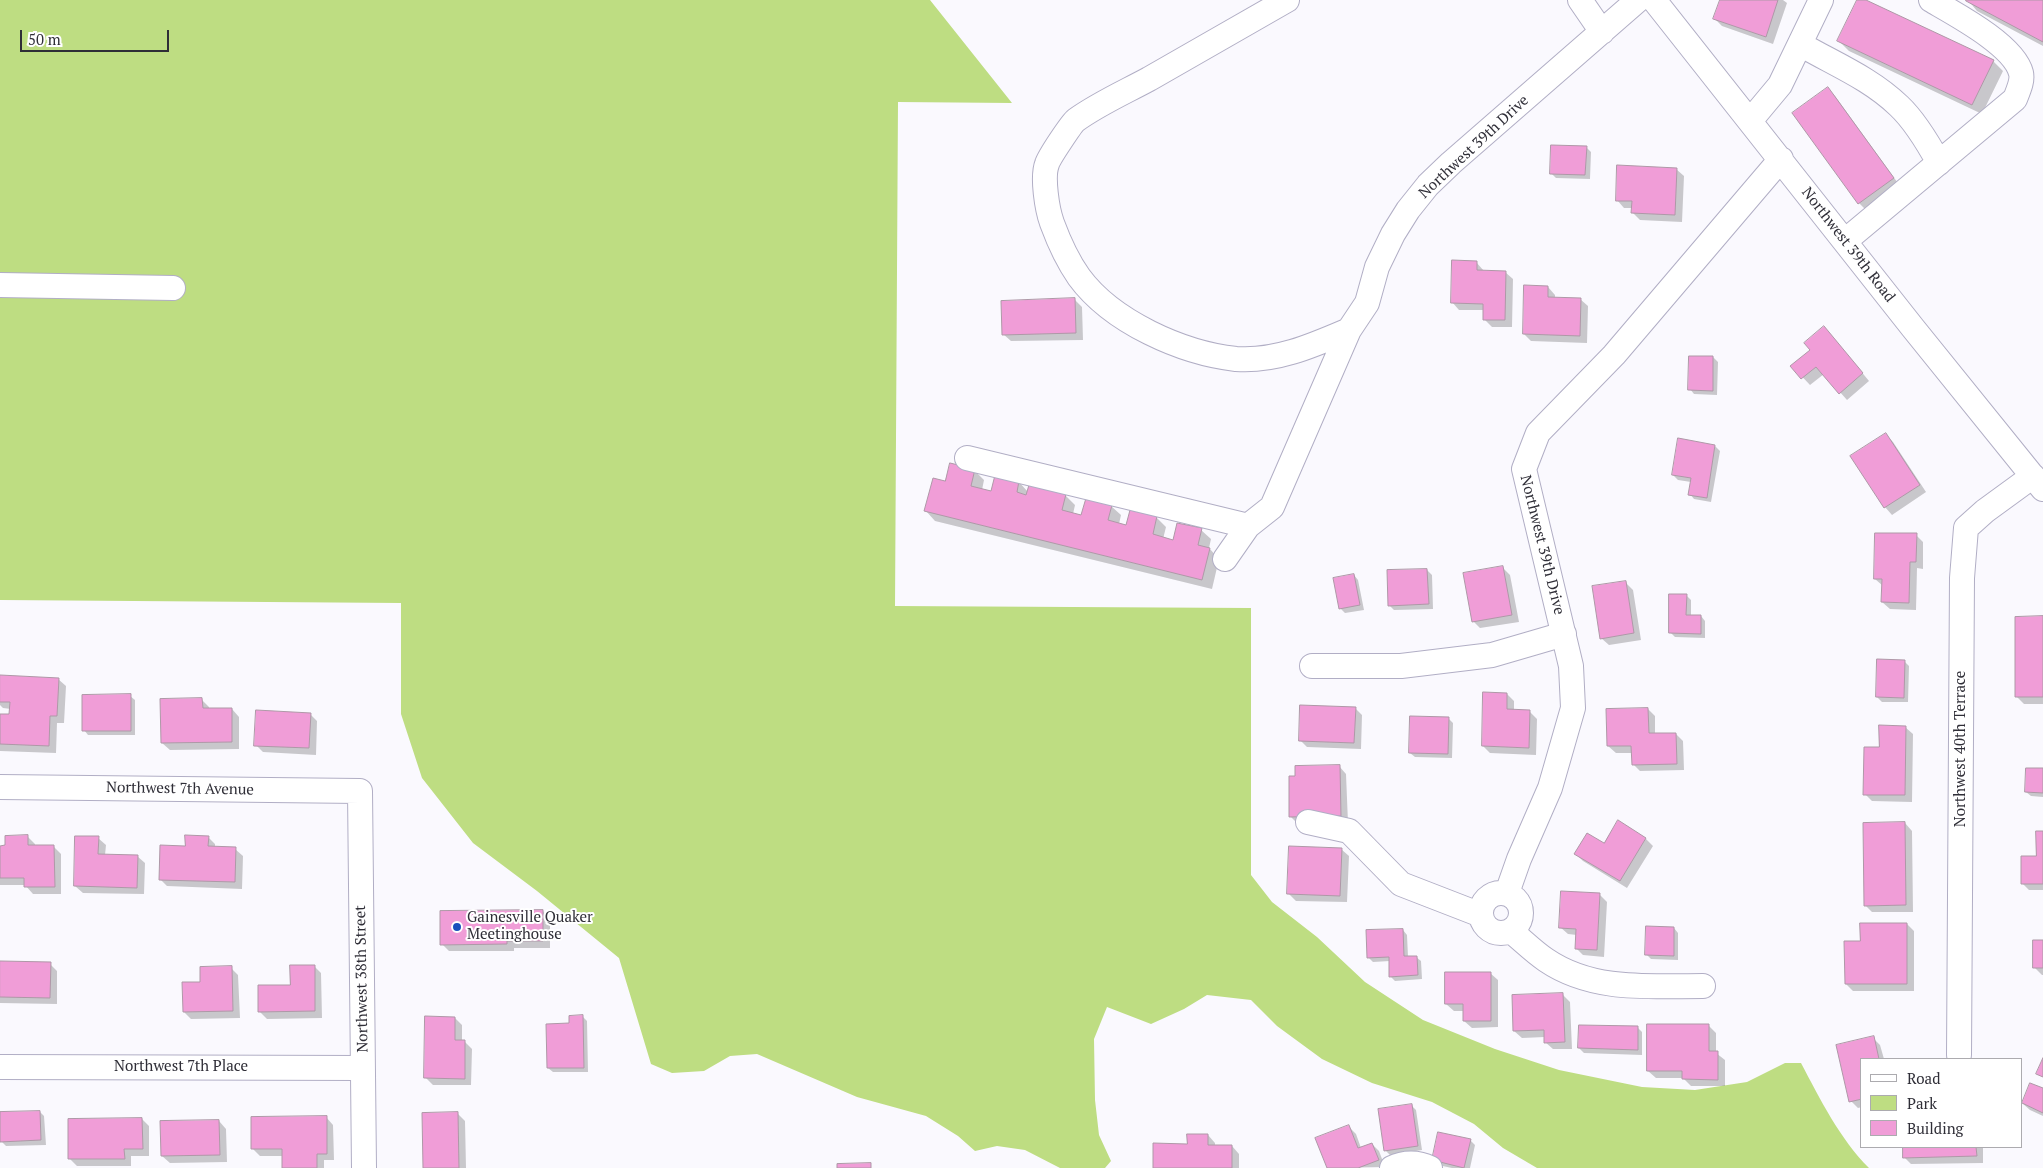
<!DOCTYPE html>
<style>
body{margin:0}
#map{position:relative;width:2043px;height:1168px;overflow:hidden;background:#faf9fe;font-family:"PT Serif",serif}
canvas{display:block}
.legend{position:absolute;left:1860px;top:1058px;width:162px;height:90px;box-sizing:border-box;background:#fff;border:1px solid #acabaf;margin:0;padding:6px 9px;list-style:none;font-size:15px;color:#2f2e37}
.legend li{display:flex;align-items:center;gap:10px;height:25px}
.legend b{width:25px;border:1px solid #acabaf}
.scale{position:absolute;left:20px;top:30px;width:149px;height:22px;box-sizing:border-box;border:2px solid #2f2e37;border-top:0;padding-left:6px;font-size:15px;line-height:18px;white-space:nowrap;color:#2f2e37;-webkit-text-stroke:4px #fff;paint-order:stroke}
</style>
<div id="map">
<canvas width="2043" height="1168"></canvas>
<ul class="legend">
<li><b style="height:6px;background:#fff"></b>Road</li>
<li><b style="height:14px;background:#bedd82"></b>Park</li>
<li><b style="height:14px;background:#f09dd7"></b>Building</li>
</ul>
<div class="scale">50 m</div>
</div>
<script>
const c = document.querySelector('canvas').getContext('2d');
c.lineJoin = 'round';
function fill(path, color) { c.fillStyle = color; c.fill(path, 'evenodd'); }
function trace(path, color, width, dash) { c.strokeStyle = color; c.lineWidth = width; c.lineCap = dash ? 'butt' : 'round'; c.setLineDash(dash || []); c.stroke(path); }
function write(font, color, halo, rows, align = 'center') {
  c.font = font + ' "PT Serif",serif'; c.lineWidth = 4; c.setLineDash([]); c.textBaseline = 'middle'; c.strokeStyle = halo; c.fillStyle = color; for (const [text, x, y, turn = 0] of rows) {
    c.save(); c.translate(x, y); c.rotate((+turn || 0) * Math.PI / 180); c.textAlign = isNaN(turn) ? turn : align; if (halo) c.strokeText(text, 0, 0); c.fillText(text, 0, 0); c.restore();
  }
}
const green = new Path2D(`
 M0,0h930l82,103 -114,-1 -3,504 356,2v267l21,27 45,35 48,45 58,38 72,29 64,21 83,17 53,3 52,-8 38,-19h16c19,36 39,76 68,105h-332l-34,-20 -29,-24 -42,-22 -60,-19 -50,-24 -45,-33 -26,-26 -44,-5 -23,14 -33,15 -44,-17 -13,32 1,61 4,35 12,26 -6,7h-45l-35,-18 -28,-4 -22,5 -17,-15 -32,-20 -69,-19 -100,-43 -27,2 -26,15 -32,2 -21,-9 -32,-106 -82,-67 -64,-48 -51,-65 -21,-64v-111l-401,-3z`);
const shadow = new Path2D(`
 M1721,0h62l4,3 -14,41 -51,-18 -7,-7z
 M1858,0h5l130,61 10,10 -21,43 -133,-63 -10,-10z
 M1968,0h75v46l-66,-35z
 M1828,89l7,7 65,90 -34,24 -7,-7z
 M1586,147l5,5 -1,27 -34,-1 -5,-5z
 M1676,169l8,7 -2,46 -42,-2 -8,-8 1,-4h-9l-7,-8z
 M1476,262l8,9 21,1 8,7 -1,48h-20l-8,-8v-9h-25l-7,-8z
 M1548,287l7,8v3l25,1 8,7 -1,37 -56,-2 -7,-7z
 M1075,300l7,7 1,33 -72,1 -8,-7z
 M1831,335l38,46 -22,19 -23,-26 -14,11 -18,-19z
 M1713,357l5,5 -1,33 -23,-1 -4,-5z
 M1885,434l8,8 33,50 -34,23 -7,-8 -33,-51z
 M1715,446l5,5 -9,51 -17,-3 -4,-5 1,-12 -13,-2 -5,-5z
 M974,470l10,10 -2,10 10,2 27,-10 9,10 37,3 10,10 -2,9 9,3 29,-11 10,9 -2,9 8,2 29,-9 10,10 -3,12 11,2 27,-11 10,9 -2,9 10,11 -7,30 -277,-68 -9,-10 20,-29z
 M1916,535l7,7v27l-6,-1 -1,42 -26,-1 -8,-7 1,-16 -8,-7z
 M1503,568l7,7 9,47 -39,6 -7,-7z
 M1427,570l5,5 1,34 -39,1 -5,-5z
 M1354,575l4,5 6,30 -19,3 -5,-5z
 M1626,583l7,7 8,50 -32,5 -8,-7z
 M1686,595l5,5v16h10l4,5v17l-30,-1 -5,-5z
 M2043,618v86h-19l-8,-8z
 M1904,661l5,5 -1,36h-26l-5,-5z
 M0,677l58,2 8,7 -2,37h-7l-1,30 -56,-2v-36h10l1,-6 -8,-1 -3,-3z
 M1507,694l7,7v10l16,1 7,7 -1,36 -46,-2 -7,-7z
 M130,696l5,4v35h-47l-4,-5z
 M202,700l7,7v3l23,-1 7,8v32l-69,1 -8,-7z
 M1355,708l7,7 -1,34 -54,-2 -7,-7z
 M1648,709l7,7v19l21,-1 7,7 1,29 -44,1 -7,-7v-11h-17l-8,-7z
 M310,714l7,7 -1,34 -53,-3 -7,-7z
 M1448,718l5,5 -1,35 -37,-1 -5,-4z
 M1905,727l8,7 -1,68 -40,-1 -7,-7 15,-46z
 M1339,766l7,8 2,49 -50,1 -7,-7z
 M2043,769v28l-12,-1 -5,-4z
 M1905,823l7,8 1,81h-41l-7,-7z
 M2043,832v58h-14l-7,-7 15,-26z
 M28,837l7,7v3l18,-1 8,8v40h-28l-8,-9h-25v-38h6z
 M208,837l7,7v4l20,1 8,7 -1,33 -75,-3 -7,-7 26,-32z
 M98,838l8,7 -1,10 32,1 8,7 -1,31 -61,-1 -8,-7z
 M1646,839l7,7 -26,42 -44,-27 -7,-7 28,-9z
 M1341,849l8,7 -2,46 -51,-1 -7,-7z
 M1599,894l8,8 -3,55 -21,-2 -7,-7 1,-13 -9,-1 -8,-7z
 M543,911l7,8v29h-36v3h-65l-7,-7z
 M1907,924l7,7v60h-61l-7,-7 16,-42z
 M1674,928l4,5v27l-27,-1 -4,-4z
 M1403,930l4,5 1,22h8l5,4 1,18 -27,2 -5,-5v-15l-17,1 -5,-5z
 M2043,941v34h-1l-8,-8z
 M0,963l50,1 7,7v33l-57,-1z
 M314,966l7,7 1,45 -55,1 -8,-8z
 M231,968l7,7 2,43 -49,1 -7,-7 18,-29z
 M1490,973l8,7v47l-26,1 -8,-7v-10h-10l-8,-7z
 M1563,995l7,7 2,47h-19l-8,-7v-5l-23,1 -8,-7z
 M583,1017l4,4 1,51h-35l-5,-4 23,-43z
 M455,1018l7,7v16h2l8,8 -1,36h-38l-7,-7z
 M1709,1026l7,7v20l9,7v26h-34l-8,-8h-27l-8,-7z
 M1638,1028l4,4v23l-58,-2 -5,-5z
 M1873,1038l7,7 4,14h-22v48l-4,1 -7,-7 -14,-55z
 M2043,1090v26l-13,-6 -8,-7z
 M1411,1105l5,5 6,40 -32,5 -5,-5z
 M40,1112l4,4 2,29 -40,1 -4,-4z
 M457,1113l8,8 1,47h-42z
 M326,1117l7,8 1,35h-10v8h-41v-12h-23l-7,-7z
 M142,1119l7,7v30h-18v10h-54l-7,-7z
 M219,1121l7,8 1,33 -57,1 -8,-7z
 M1348,1126l8,8 5,14 11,-4 7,7 6,16 -57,1z
 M1208,1135l7,8v3h17l7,8v14h-85l34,-23z
 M1470,1140l5,5 -5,23h-18l-14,-3 -5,-5z
 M1904,1147h79v16l-72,1 -7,-7z`);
const building = new Path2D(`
 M1720,0h58l-12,37 -53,-18z
 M1857,0h9l128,60 -22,45 -135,-64z
 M1966,0h77v42l-77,-41z
 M1828,87l66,91 -36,26 -66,-91z
 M1551,145l36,1 -2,29 -35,-1z
 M1617,165l60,3 -2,47 -44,-2 1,-12h-16z
 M1452,260l25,1v9l29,1 -1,49h-22v-16l-32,-1z
 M1524,285l24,1v11l33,1 -1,38 -57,-2z
 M1075,298l1,35 -74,2 -1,-34z
 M1824,326l39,47 -24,21 -23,-27 -15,12 -11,-13 20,-16 -6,-7z
 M1689,356h24v35l-25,-1z
 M1886,433l34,52 -36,23 -34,-52z
 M1678,438l37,7 -8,53 -19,-3 3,-17 -19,-3z
 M950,463l25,6 -4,17 20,5 4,-16 24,6 -2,11 9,3 3,-10 37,9 -4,16 19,5 5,-17 26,7 -4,15 18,5 4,-15 27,6 -4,18 20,6 4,-17 25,5 -4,17 12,3 -8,32 -278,-69 9,-33 12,3z
 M1875,533h42l-1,29h-6l-1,41 -28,-1 1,-23h-8z
 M1503,566l9,49 -40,7 -9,-49z
 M1427,569l2,35 -41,2 -1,-36z
 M1354,574l6,31 -21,4 -6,-31z
 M1626,581l8,52 -34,6 -8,-53z
 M1669,594h18l-1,21h15v19l-32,-1z
 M2043,616v81h-28v-80z
 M1877,659l28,1 -1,38 -28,-1z
 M0,675l59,3 -2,38h-7l-1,30 -49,-2v-30h9l1,-12h-10z
 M1483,692l24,1v16l23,1 -1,38 -47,-2z
 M131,694v37h-49v-36z
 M202,698l1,10h29v34l-71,1 -1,-44z
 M1300,705l56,2 -2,36 -55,-2z
 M1648,708l1,25h27l1,31 -45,1 -1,-19h-24l-1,-37z
 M256,710l55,3 -2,35 -55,-2z
 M1410,716l39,1 -1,37 -39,-1z
 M1879,725l27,1 -1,69h-42l1,-48h15z
 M1340,765l1,51 -52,1v-41h6v-10z
 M2026,768h17v25l-18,-1z
 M1618,820l28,18 -26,43 -46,-27 13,-21 17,10z
 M1905,822l1,83 -42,1 -1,-83z
 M2036,831h7v53h-22v-28h15z
 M28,835v10h26l1,42h-31v-9h-24v-32l5,-1v-9z
 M185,835l24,1 -1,10 28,1 -1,35 -76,-2 1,-35 25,1z
 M75,836h24l-1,18 40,1 -1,33 -63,-2z
 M1289,846l53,2 -2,48 -53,-2z
 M1561,891l39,2 -3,57 -22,-1 1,-20 -17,-1z
 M543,910v31h-36v3l-67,1v-34z
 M1860,923h47v61h-62l-1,-43h16z
 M1646,926l28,1v29l-29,-1z
 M1403,929l1,27h13l1,19 -29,2v-20l-22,1 -1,-28z
 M2033,940h10v28h-10z
 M0,961l51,1 -1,36 -50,-1z
 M290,965h25v46l-57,1v-27h32z
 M232,966l1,45 -50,1 -1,-30h18v-15z
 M1445,972h46v49h-28v-17h-18z
 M1563,993l2,49 -21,1v-13l-31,1 -1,-36z
 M583,1015l1,53h-37l-1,-44 23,-1v-7z
 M425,1016l30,1v23h10v39l-41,-1z
 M1647,1024h62v27h9v29l-36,-1v-8h-35z
 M1579,1025l59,1v24l-60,-2z
 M1874,1036l5,23h-17v40l-13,3 -13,-57z
 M2043,1058v19l-7,-3z
 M2030,1083l13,5v25l-21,-10z
 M1412,1104l6,42 -34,5 -6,-42z
 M40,1111l1,29 -41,2v-30z
 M458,1112l1,56h-36l-1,-55z
 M327,1116v38h-10v14h-35v-19h-31v-32z
 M142,1118l1,31h-19l1,10h-57v-40z
 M219,1120l1,35 -59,1 -1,-35z
 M1349,1125l9,23 14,-5 7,17 -21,8h-31l-12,-30z
 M1438,1132l33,7 -7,29 -32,-8z
 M1187,1134h21v11h24v23h-79v-25l34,1z
 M1903,1147h73l1,9 -74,2z
 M871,1163v5h-34v-4z`);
const minor = new Path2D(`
 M1287,0c-46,26 -92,53 -138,79 -24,13 -51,25 -73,41 -4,3 -27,37 -29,44 -5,13 0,45 5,59 7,19 15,37 27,54 33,45 103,76 157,82 40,3 78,-14 113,-29
 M1580,0l22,32
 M1654,0l259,328 130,161
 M1800,44c34,20 70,34 99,62 16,15 29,37 40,57
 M1750,121l30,-36 41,-85
 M1845,241l170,-142c3,-8 8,-18 6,-26 -7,-28 -66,-59 -90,-73
 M0,285l173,3
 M967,458l281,68
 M1225,559l23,-33 24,-19 77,-177 18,-27 10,-36 16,-33 15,-24 20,-25 23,-22 187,-163
 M1312,666h89l91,-11 72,-21
 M0,787l360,4 4,377
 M1308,822l41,9 52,53 80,31
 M1481 913a20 20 0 1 1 40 0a20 20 0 1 1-40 0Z
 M1507,893l12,-34 31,-71 23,-80 -2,-42 -47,-197 14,-36 76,-78 167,-196
 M1511,931c11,9 23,21 35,29 47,32 104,26 157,26
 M1959,1055l3,-477 4,-50 19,-17 48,-35
 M0,1067l362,1
 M1392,1168c12,-6 26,-6 38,0`);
const markers = [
 [457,927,5,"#194fbc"]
];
const streetNames = [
 ["Northwest 39th Drive",1474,147,-43],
 ["Northwest 39th Road",1848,245,52],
 ["Northwest 39th Drive",1542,545,76],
 ["Northwest 40th Terrace",1961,749,-90],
 ["Northwest 7th Avenue",180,789,1],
 ["Northwest 38th Street",362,979,-91],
 ["Northwest 7th Place",181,1067]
];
const poiNames = [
 ["Gainesville Quaker",467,918],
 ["Meetinghouse",467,935]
];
fill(green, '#bedd82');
fill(shadow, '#0003');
fill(building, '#f09dd7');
trace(building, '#ae98a7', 1);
trace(minor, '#b1aec5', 26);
trace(minor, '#fff', 24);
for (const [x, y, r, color] of markers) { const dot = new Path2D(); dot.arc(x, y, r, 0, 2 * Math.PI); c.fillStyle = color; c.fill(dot); trace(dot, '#fff', 2); }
write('15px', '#2f2e37', '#fff', streetNames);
write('15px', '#2f2e37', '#fff', poiNames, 'left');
</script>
